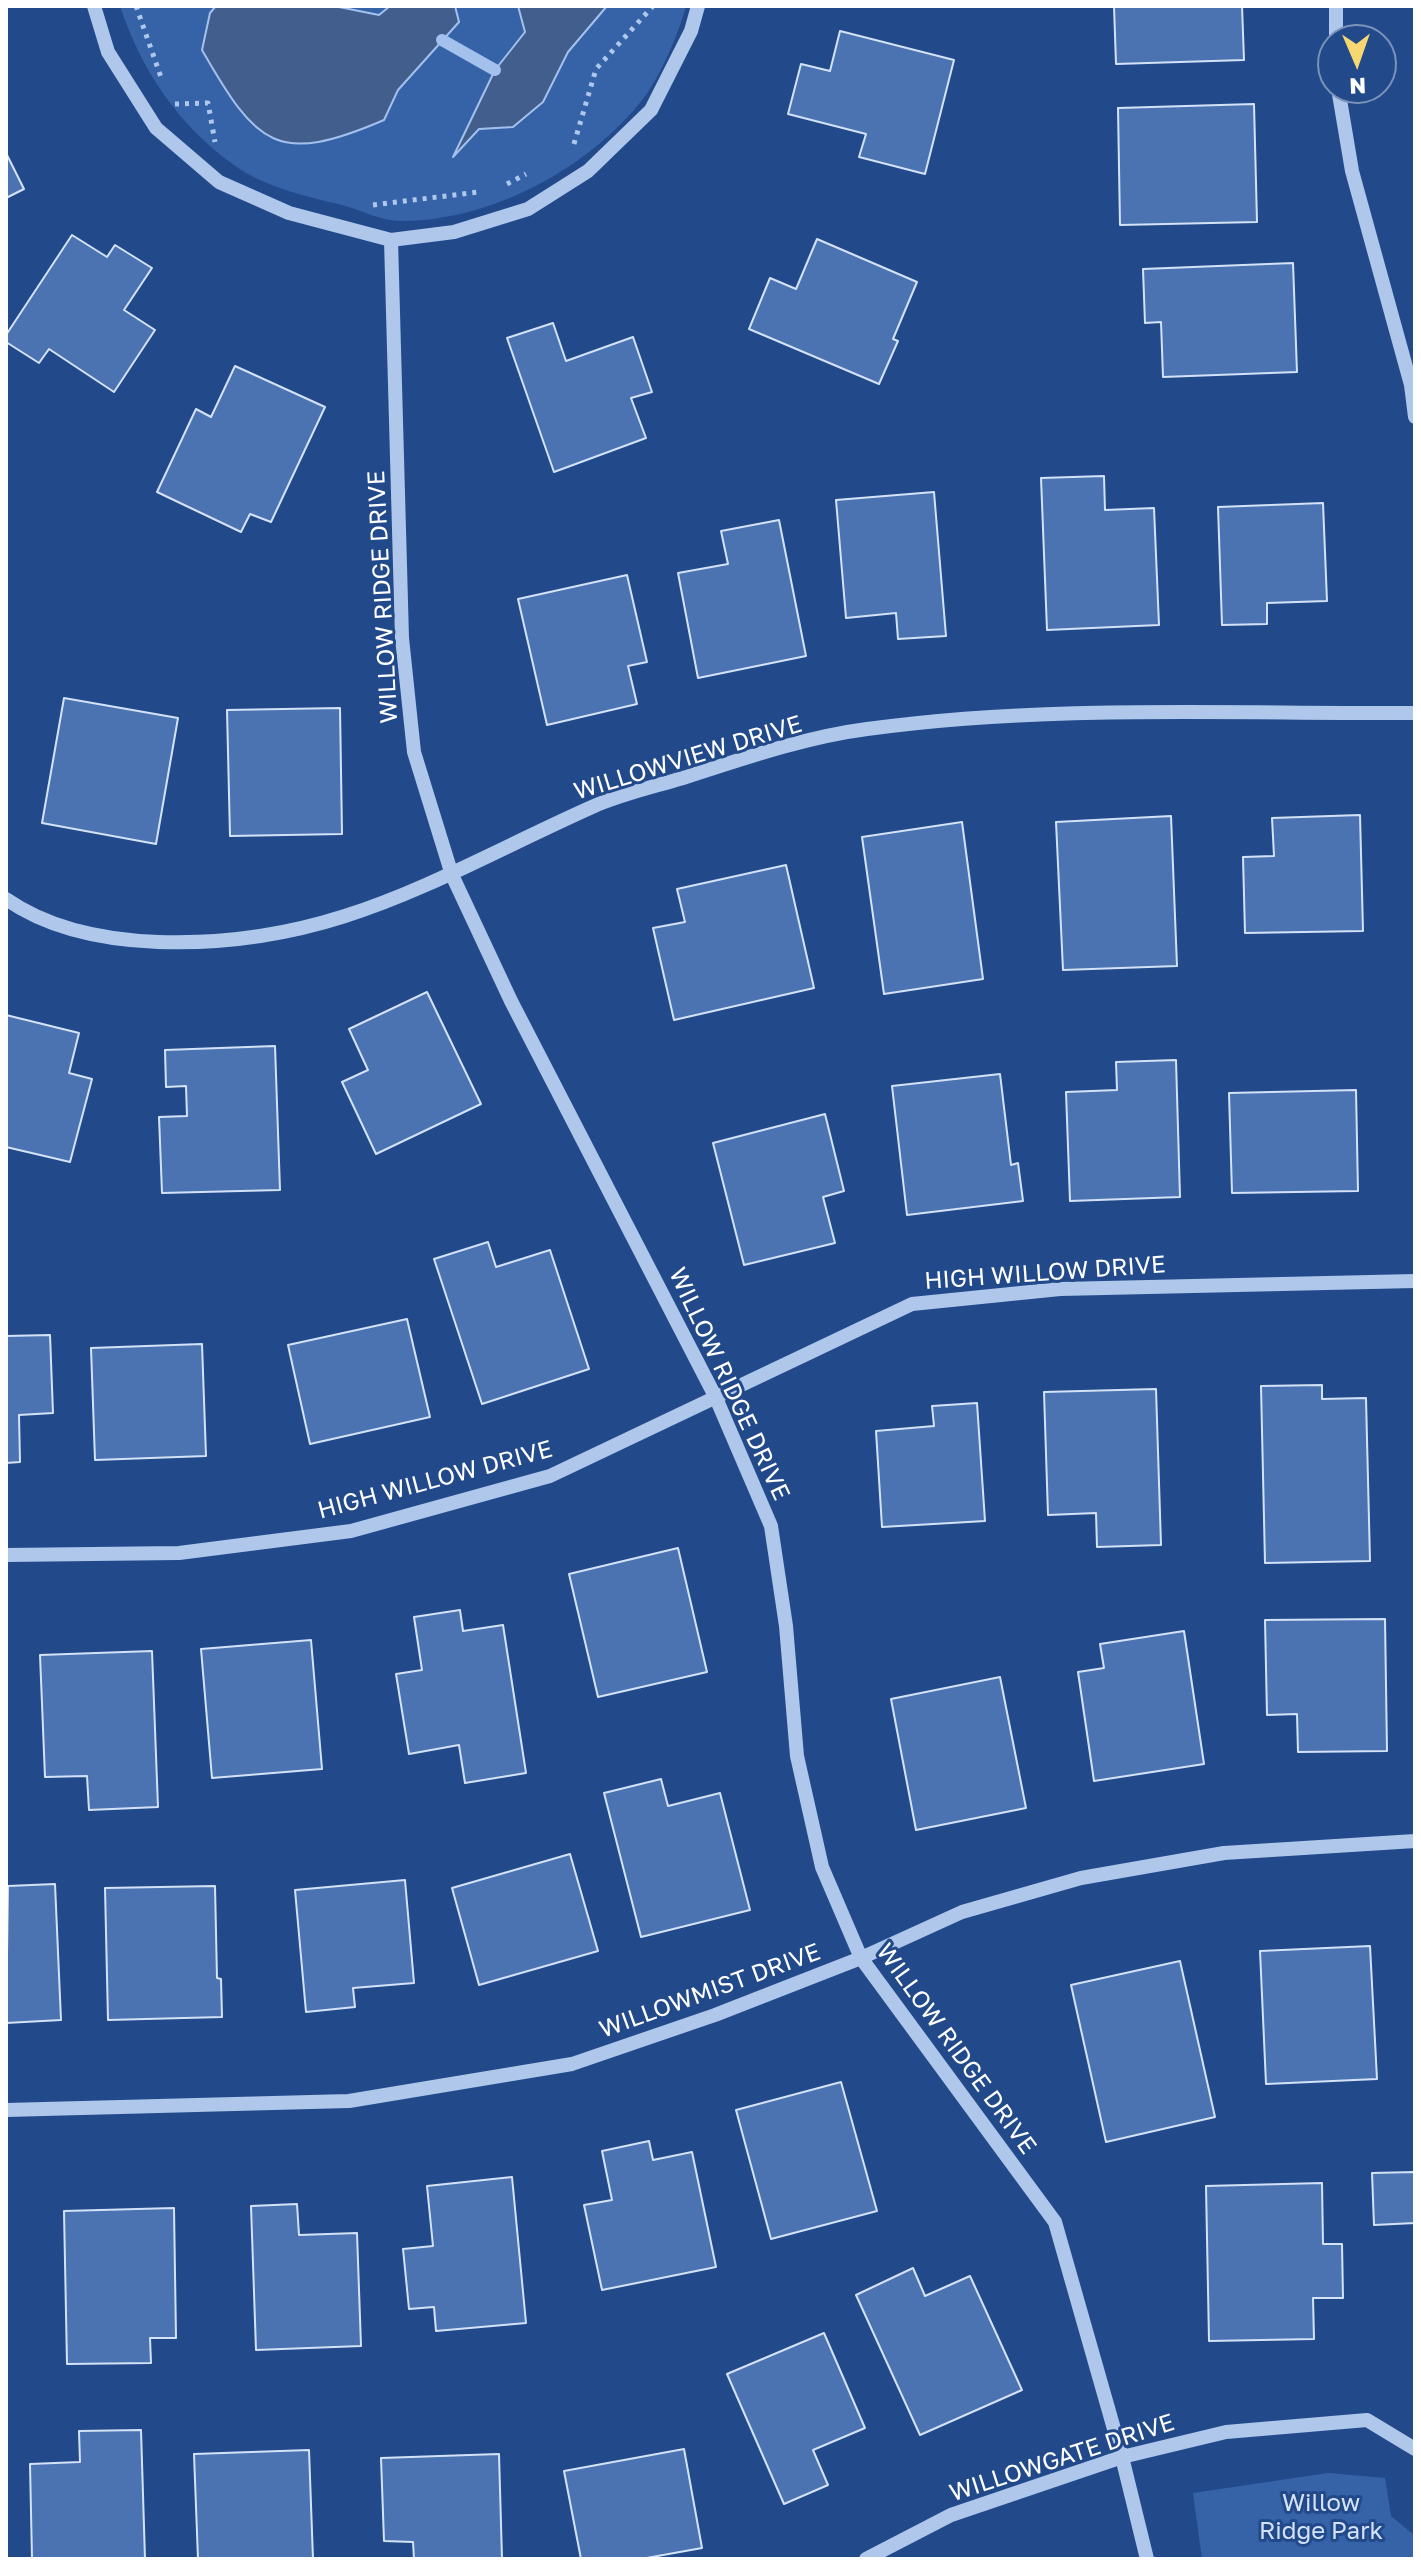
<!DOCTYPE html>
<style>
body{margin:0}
#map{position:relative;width:1421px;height:2565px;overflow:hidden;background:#224a8b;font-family:"Golos Text",sans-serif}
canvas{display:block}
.frame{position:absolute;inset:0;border:8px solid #fff;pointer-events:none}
.north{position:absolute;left:1317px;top:24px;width:80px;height:80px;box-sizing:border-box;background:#224a8b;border:2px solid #7a92b9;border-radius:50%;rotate:178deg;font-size:22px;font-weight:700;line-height:32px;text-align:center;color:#fff}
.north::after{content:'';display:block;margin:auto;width:28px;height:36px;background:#f7d771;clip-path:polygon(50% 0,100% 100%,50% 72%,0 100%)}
</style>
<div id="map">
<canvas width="1421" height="2565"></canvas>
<div class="frame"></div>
<div class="north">N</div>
</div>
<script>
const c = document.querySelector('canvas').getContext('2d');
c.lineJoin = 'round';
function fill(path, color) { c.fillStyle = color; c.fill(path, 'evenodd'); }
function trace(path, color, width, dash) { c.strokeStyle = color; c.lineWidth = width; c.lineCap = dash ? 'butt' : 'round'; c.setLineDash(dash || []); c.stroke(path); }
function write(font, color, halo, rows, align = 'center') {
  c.font = font + ' "Golos Text",sans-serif'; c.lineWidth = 6; c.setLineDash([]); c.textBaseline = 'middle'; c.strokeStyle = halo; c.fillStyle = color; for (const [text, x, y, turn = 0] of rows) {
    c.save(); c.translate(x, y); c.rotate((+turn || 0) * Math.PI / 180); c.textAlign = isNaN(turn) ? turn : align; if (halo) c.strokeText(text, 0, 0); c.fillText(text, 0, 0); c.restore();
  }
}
const green = new Path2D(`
 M120,6h566c-7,27 -26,71 -43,93 -55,70 -152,122 -242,122 -19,0 -41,-11 -59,-16 -34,-8 -78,-18 -108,-40 -55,-39 -93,-95 -114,-159z
 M1328,2473l57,5 6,38 24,20v23h-213l-9,-66z`);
const water = new Path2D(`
 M216,6h118l45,9 11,-9h65l4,16 -61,68 -14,30c-107,46 -127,26 -182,-70l8,-37z
 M518,6h89l-39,46 -25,50 -30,25 -34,2 -26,28 42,-87 30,-38z`);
const stream = new Path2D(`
 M442,40l53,30`);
const building = new Path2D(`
 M1114,6h128l2,54 -128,4z
 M840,31l114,29 -29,114 -66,-17 7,-23 -78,-20 13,-50 29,7z
 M1254,104l3,118 -137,3 -2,-117z
 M6,153l18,36 -18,9z
 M72,235l35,22 8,-12 37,23 -28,42 31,20 -41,62 -65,-43 -10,14 -33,-21v-7z
 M817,239l100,43 -24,57 5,2 -19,43 -130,-55 21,-51 26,11z
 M1293,263l4,109 -134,5 -2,-55 -16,1 -2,-54z
 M553,323l13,38 67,-24 19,55 -21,6 15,40 -92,34 -47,-134z
 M235,366l90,41 -54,115 -21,-8 -9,18 -84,-40 39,-83 15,8z
 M1104,476l1,34 49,-2 5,117 -112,5 -6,-152z
 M934,492l12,144 -48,3 -2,-26 -50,5 -10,-118z
 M1323,503l4,98 -60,2v21l-45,1 -4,-118z
 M779,520l27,136 -108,22 -20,-105 50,-9 -7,-33z
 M627,575l20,87 -19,4 9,38 -90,21 -29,-126z
 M64,698l114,20 -22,126 -114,-21z
 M340,708l2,126 -112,2 -3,-126z
 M1360,815l3,116 -118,2 -2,-76 31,-1 -2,-38z
 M1171,816l6,150 -114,4 -7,-148z
 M962,822l21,157 -99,15 -22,-157z
 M786,865l28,123 -140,32 -21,-92 32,-6 -8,-33z
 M427,992l54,112 -105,50 -34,-72 26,-12 -19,-41z
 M6,1015l73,18 -10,40 23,6 -22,83 -64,-15z
 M275,1046l5,144 -118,3 -3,-76 28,-1 -1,-30 -20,1 -1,-37z
 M1176,1060l4,137 -110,4 -4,-109 51,-2 -1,-28z
 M1000,1074l11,91 7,-2 5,38 -116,14 -15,-129z
 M1356,1090l2,101 -126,2 -3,-100z
 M825,1114l19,77 -21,6 12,46 -91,22 -31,-122z
 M488,1242l8,25 54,-17 39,119 -107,35 -48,-145z
 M407,1319l23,98 -120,27 -22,-99z
 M50,1335l3,78 -34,2 1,47 -14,1v-127z
 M202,1344l4,112 -111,4 -4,-112z
 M1322,1385v14l44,-1 4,163 -105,2 -4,-177z
 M1156,1389l5,156 -64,2 -1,-34 -48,2 -4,-123z
 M977,1403l8,118 -103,6 -6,-96 58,-5 -2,-20z
 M678,1548l29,124 -109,25 -29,-123z
 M460,1610l3,21 40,-6 23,148 -61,10 -6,-38 -50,9 -13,-80 26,-4 -8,-53z
 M1385,1619l2,132 -89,1 -1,-38 -30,1 -2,-95z
 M1184,1631l20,133 -110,17 -16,-109 26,-4 -4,-24z
 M311,1640l11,129 -110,9 -11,-129z
 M152,1651l6,156 -69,3 -2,-34 -42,1 -5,-122z
 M1000,1677l26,131 -110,22 -25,-131z
 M661,1779l7,27 52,-13 30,117 -109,27 -37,-144z
 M570,1854l28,97 -119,34 -27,-97z
 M405,1880l9,103 -61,5 2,19 -49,5 -11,-122z
 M55,1884l6,136 -55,3 2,-137z
 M215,1886l2,92 4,1 1,38 -114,3 -3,-132z
 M1370,1946l7,133 -111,5 -6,-133z
 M1180,1961l35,156 -109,25 -35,-157z
 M841,2082l36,129 -106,28 -35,-129z
 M649,2141l4,19 39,-8 24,115 -114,23 -18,-85 28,-5 -10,-49z
 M1415,2172v51l-41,2 -2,-52z
 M512,2177l14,146 -90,8 -2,-24 -25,2 -6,-60 30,-3 -6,-60z
 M1322,2183l1,61h19l1,54h-30l1,41 -105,2 -3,-155z
 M297,2204l2,31 58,-2 4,113 -105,4 -5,-144z
 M174,2208l2,130h-26l1,25 -84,1 -3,-153z
 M913,2268l12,28 45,-20 52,114 -102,45 -64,-140z
 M824,2333l41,95 -52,22 15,35 -44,19 -57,-130z
 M141,2430l4,129h-113l-2,-95 50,-2 -1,-31z
 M684,2449l18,99 -61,11h-60l-17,-88z
 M309,2450l4,109h-115l-4,-105z
 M499,2454l3,105h-88l-1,-17 -29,-1 -3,-83z`);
const path = new Path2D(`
 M136,6l26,74
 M175,104l33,-1 7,39
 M574,144l22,-75 57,-63
 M507,184l19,-10
 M373,205l105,-13`);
const minor = new Path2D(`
 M94,6l14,46 48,76 63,54 70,31 102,27 63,-8 74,-23 60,-38 63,-61 40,-79 7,-25
 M1336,6v34
 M1338,88l14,83 59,214 4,32
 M391,240l11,398 12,114 38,123 59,126 205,397 55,128 15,100 11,130 25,111 39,91 194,264 67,235 25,102
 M6,899c43,30 100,41 152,43 176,6 282,-67 434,-135 29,-13 61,-20 91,-29 59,-19 122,-41 184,-49 180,-25 366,-15 548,-16
 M6,1555l173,-2 172,-22 199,-55 362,-172 148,-15 355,-8
 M6,2110l343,-9 223,-37 143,-49 146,-57 101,-46 119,-34 143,-25 191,-12
 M866,2559l85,-44 171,-58 104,-25 141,-12 48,29`);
const streetNames = [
 ["WILLOW RIDGE DRIVE",383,597,-93],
 ["WILLOWVIEW DRIVE",688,758,-17],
 ["HIGH WILLOW DRIVE",1045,1273,-4],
 ["WILLOW RIDGE DRIVE",729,1384,65],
 ["HIGH WILLOW DRIVE",435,1480,-15],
 ["WILLOWMIST DRIVE",710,1991,-20],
 ["WILLOW RIDGE DRIVE",956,2049,54],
 ["WILLOWGATE DRIVE",1062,2458,-18]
];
const parkNames = [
 ["Willow",1321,2503],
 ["Ridge Park",1321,2531]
];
fill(green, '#3663a8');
fill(water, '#425e8d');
trace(water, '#a3c1ec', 2);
trace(stream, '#a3c1ec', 12);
fill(building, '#4b73b2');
trace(building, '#d4e2f8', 2);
trace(path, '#afc7eb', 5, [4, 6]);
trace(minor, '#afc7eb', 14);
write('24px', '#fff', '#224a8b', streetNames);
write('24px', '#d4e2f8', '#224a8b', parkNames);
</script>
